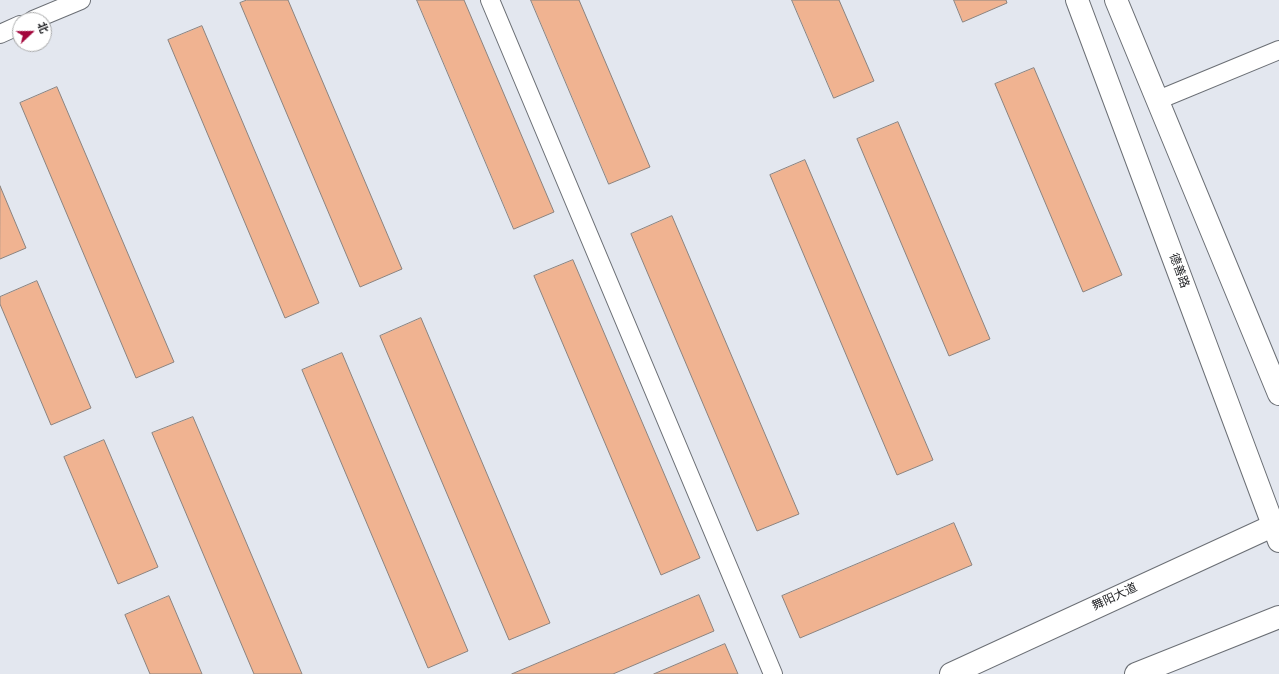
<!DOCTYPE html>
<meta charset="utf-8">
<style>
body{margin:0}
#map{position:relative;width:1279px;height:674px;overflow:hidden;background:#e3e7ef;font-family:Overpass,"Noto Sans SC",sans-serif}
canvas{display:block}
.north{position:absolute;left:12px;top:12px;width:40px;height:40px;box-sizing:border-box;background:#fff;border:1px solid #a7a8a9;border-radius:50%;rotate:68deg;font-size:11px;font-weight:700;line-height:16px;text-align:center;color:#242528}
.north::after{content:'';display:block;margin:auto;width:14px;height:18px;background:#a3053b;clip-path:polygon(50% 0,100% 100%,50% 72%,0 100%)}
</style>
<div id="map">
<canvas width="1279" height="674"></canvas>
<div class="north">北</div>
</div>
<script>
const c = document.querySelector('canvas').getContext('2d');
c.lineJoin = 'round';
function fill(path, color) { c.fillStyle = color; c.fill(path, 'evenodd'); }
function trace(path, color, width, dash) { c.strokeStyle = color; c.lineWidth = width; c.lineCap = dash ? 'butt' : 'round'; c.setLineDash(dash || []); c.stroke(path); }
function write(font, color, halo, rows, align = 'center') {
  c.font = font + ' Overpass,"Noto Sans SC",sans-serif'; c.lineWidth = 3; c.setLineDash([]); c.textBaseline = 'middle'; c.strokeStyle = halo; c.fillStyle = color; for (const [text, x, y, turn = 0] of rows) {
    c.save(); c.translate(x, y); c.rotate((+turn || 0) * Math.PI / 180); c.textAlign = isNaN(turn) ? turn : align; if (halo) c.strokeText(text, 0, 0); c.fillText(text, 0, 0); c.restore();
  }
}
const building = new Path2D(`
 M247,0h41l114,269 -42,18 -120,-284z
 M417,0h47l90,212 -40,17z
 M531,0h48l71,167 -41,17z
 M792,0h47l35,81 -40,17z
 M954,0h52l1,3 -44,19z
 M202,26l117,277 -34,15 -117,-278z
 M1034,68l88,207 -39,17 -88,-208z
 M57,87l117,275 -38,16 -116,-275z
 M898,122l92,217 -41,17 -92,-217z
 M805,160l128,300 -36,15 -127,-300z
 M0,186l26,62 -26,11z
 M672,216l127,298 -42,17 -126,-297z
 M573,260l127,298 -39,17 -127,-299z
 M37,281l54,127 -40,17 -51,-121v-7z
 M421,318l129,305 -41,17 -129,-304z
 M342,353l126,298 -40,17 -126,-298z
 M193,417l109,257h-48l-102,-241z
 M104,440l54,127 -40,17 -54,-127z
 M954,523l18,42 -172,73 -18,-42z
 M699,595l15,36 -101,43h-101z
 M169,596l33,78h-52l-25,-59z
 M725,644l13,30h-84z`);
const minor = new Path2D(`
 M490,0l283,674
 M33,20l48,-20
 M0,34l20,-9
 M1158,100l121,-50`);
const tertiary = new Path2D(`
 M1077,0l202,541
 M1116,0l163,394`);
const secondary = new Path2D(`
 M951,674l328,-151
 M1136,674l143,-57`);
const streetNames = [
 ["德善路",1178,271,70],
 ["舞阳大道",1115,598,-25]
];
fill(building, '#f0b391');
trace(building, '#8b837f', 1);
trace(minor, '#6b6f75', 20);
trace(tertiary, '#6b6f75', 24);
trace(secondary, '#6b6f75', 24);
trace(minor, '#fff', 18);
trace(tertiary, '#fff', 22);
trace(secondary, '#fff', 22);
write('12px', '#242528', '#fff', streetNames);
</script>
